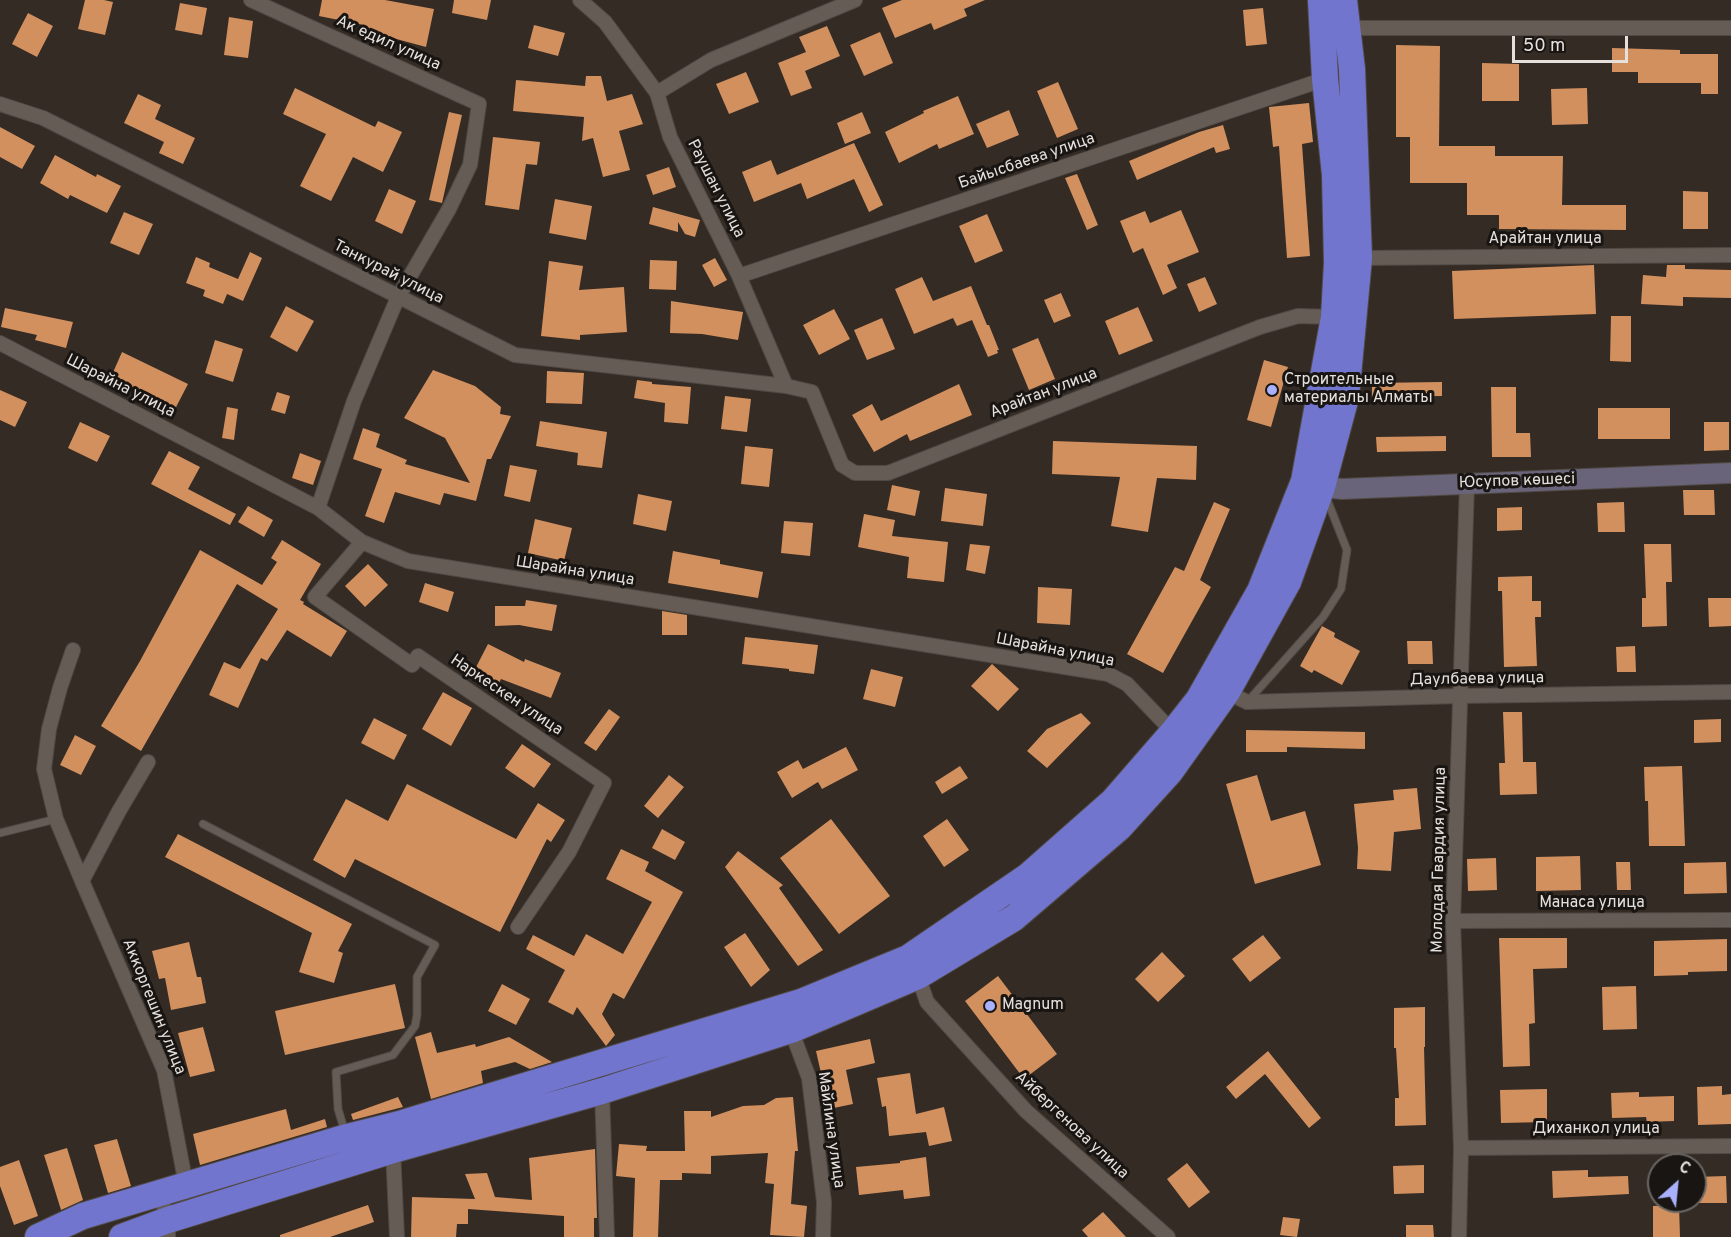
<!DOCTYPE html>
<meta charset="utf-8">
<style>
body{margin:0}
#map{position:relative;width:1731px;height:1237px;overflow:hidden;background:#342b25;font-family:Overpass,sans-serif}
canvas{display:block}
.north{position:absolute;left:1647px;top:1153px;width:60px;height:60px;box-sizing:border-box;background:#181512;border:2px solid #6a6663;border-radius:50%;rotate:27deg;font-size:16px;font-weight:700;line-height:24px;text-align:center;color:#e6e0dd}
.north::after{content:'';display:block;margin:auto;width:21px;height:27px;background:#a9b0fc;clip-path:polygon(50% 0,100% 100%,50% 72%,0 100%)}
.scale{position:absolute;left:1512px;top:36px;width:116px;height:27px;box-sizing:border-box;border:3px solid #e6e0dd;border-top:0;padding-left:8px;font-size:18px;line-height:21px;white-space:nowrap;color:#e6e0dd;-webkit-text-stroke:4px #181512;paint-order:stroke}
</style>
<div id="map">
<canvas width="1731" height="1237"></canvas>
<div class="north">С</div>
<div class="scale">50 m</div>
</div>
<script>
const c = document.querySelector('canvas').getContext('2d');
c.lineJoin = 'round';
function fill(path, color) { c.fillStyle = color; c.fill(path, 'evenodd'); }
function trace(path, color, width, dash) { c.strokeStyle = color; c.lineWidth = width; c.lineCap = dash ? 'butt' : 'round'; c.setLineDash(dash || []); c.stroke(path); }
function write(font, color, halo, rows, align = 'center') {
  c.font = font + ' Overpass,sans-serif'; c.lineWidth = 6; c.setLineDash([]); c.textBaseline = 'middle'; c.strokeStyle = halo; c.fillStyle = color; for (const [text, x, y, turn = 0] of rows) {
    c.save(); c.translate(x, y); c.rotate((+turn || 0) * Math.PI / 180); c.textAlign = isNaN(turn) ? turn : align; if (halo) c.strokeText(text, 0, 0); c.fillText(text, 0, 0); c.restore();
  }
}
const building = new Path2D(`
 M85,0h19l9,2 -8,33 -27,-6z
 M322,0h63l49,9 -8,38 -63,-17 1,-5 -45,-9z
 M454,0h37l-4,20 -35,-7z
 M902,0h83l-21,9 3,7 -33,14 -3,-7 -36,15 -13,-30z
 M180,3l27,5 -5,27 -27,-5z
 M1263,8l4,36 -21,2 -3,-36z
 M28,13l25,13 -16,31 -25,-13z
 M229,17l24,4 -5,37 -24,-3z
 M534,25l31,8 -7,23 -30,-8z
 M827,26l13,30 -35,15 7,17 -21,8 -13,-33 28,-11 -7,-15z
 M880,32l13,31 -29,13 -14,-31z
 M1396,45l44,1 -1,100h56v10h68l-1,49h64v25l-127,-1v-14h-32v-32h-57v-46h-14z
 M1612,48l68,2v4h38v40h-17v-11h-63v-11h-26z
 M1482,63l37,1v37h-37z
 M746,72l13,30 -30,12 -13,-30z
 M586,76h15l6,25 25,-7 11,30 -24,7 11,39 -27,7 -10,-39 -11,3 2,-24 -71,-6 3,-31 69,6z
 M1058,82l20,47 -21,9 -20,-47z
 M295,88l80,39 3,-6 24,11 -19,40 -30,-15 -22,44 -31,-15 26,-52 -43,-20z
 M1587,88l1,36 -36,1 -1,-36z
 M138,94l23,11 -6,14 40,19 -12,26 -24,-11 5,-11 -40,-19z
 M958,96l16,38 -35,15 -2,-5 -38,19 -14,-31 39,-19 -1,-2z
 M1309,103l4,39 -11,2 8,112 -23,2 -8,-112 -6,1 -4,-40z
 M1009,110l10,25 -32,13 -11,-24z
 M449,112l13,3 -20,88 -13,-3z
 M862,112l9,21 -26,11 -8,-21z
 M1223,125l7,24 -14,4 -2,-6 -77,33 -8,-19 70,-29z
 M0,127l35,19 -13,23 -22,-12z
 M493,137l47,5 -3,23 -11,-1 -7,46 -34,-5z
 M854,143l29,62 -14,7 -15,-33 -47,20 -6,-16 -47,19 -12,-30 29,-12 6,15z
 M55,155l41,22 1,-3 24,12 -14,27 -37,-18 -2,4 -28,-16z
 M669,167l7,20 -23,8 -7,-20z
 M1077,174l21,51 -11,5 -22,-52z
 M389,189l27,12 -14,33 -27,-13z
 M1683,191l25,1v37h-25z
 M555,199l37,7 -6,34 -37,-7z
 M653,207l47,13 -5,17 -10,-3 -7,-12v10l-29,-8z
 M1181,210l18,42 -32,13 10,23 -14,7 -20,-47 -10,5 -13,-32 25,-10 5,12z
 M124,212l29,12 -14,31 -29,-12z
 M987,214l16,37 -28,12 -16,-37z
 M250,252l12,6 -19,43 -16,-7 -4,10 -20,-8 2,-6 -19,-7 10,-26 14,6 -1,4 29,12z
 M715,258l12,22 -13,7 -12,-22z
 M650,260l27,1 -1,29 -27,-1z
 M549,261l34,5 -4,24 45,-3 3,45 -47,3v5l-39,-4z
 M1594,265l2,49 -142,5 -2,-48z
 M1667,265h18v4l46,1v28l-48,-1v9l-42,-2 2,-29 23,2z
 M922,277l11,24 38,-15 16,39h2l10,25h-2l1,3 -10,4 -16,-37 -15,6 -4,-8 -39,16 -19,-45z
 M1205,277l12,27 -18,8 -12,-28z
 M1061,293l10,23 -17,7 -10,-23z
 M671,301l72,11 -5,28 -36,-6 -32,-1z
 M286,306l28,15 -17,31 -27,-15z
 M1138,307l15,34 -34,14 -14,-34z
 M5,308l68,14 -7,26 -31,-8 2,-5 -36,-8z
 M834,309l16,30 -31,16 -16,-30z
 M1611,316h20v46l-21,-1z
 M882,318l13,31 -28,11 -13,-30z
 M1038,338l17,41 -26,11 -17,-41z
 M215,340l28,9 -10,33 -28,-9z
 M122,352l66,32 -14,27 -26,-14 1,-2 -38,-18z
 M1264,360l24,7 -17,60 -24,-7z
 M433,370l42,16 26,21 -1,7 11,2 -20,43h-4l-11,42 -32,-8 -4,12 -45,-13 -11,31 -19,-7 17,-47 -29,-10 10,-31 17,6 -4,13 31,13 -2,4 65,19 -25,-45 -41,-20z
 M547,371l37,2 -2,31 -36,-1z
 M637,380l15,2v2l39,3 -3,37 -24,-2 1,-19 -31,-5z
 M1442,382v14l-70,1v-14z
 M959,384l13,31 -62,26 -3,-7 -33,18 -22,-37 20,-11 9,17z
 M1491,387h25v46h14l1,24h-39z
 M0,390l27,12 -12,25 -15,-7z
 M277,392l13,4 -5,18 -14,-4z
 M725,396l26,3 -4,33 -26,-3z
 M227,407l11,2 -4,31 -12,-2z
 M1598,408h72v31h-72z
 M540,421l67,11 -5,36 -25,-3 1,-12 -42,-7z
 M80,422l30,14 -13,26 -29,-14z
 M1704,422h25v28l-25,1z
 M1446,436v15l-69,1 -1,-15z
 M1053,441l144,5 -1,34 -39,-2 -9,54 -37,-6 9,-49 -68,-3z
 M745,446l28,3 -4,38 -28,-3z
 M169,451l31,16 -12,22 48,25 -6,11 -79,-41z
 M300,453l21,8 -8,24 -21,-7z
 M510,465l27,5 -7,32 -26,-6z
 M892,485l28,6 -5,25 -28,-6z
 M945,488l42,6 -4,32 -42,-5z
 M1683,490h31l1,25h-31z
 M638,494l34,7 -6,30 -33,-7z
 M1214,502l16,7 -30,71 11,7 -48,86 -36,-19 48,-87 9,4z
 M1624,502l1,30h-27l-1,-29z
 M248,506l25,14 -9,17 -26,-15z
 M1522,507v23l-25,1v-23z
 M864,514l31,6 -3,16 56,6 -4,40 -37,-4 2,-21 -51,-10z
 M535,519l37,9 -8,33 -36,-8z
 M784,521l29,2 -3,33 -29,-3z
 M282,540l39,24 -21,36 4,2 -1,2 44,27 -16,26 -44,-27 -20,31 -6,-3 -23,50 -29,-13 15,-33 16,7 38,-60 -41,-25 -96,167 -40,-25 39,-65 60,-111 62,35 15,-23 -6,-4z
 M970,544l20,2 -5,28 -19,-4z
 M1644,544h27l1,38h-6l1,44 -25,1v-29h4z
 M673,551l47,9v4l43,8 -5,26 -90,-15z
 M368,564l20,21 -23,22 -20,-21z
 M1532,576v25h9v16h-6l2,49 -33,1 -2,-76h-4v-14z
 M425,583l29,9 -6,20 -29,-10z
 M1038,587l34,2 -2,36 -33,-2z
 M1708,598h23v28l-22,1z
 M526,600l31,5 -5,26 -33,-6 -24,1v-20h30z
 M662,611l25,4v20h-25z
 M1322,626l13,7 -1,4 26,14 -18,34 -28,-15 -2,3 -12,-7z
 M745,637l73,8 -4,29 -25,-3v-2l-47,-5z
 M1407,641h25l1,23h-25z
 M488,644l36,18 1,-3 36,14 -10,25 -50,-19 -2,4 -25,-12z
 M1635,646l1,26h-19l-1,-25z
 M992,664l27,25 -21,22 -27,-25z
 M871,669l32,8 -8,30 -32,-8z
 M443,692l29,16 -21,38 -29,-17z
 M609,709l11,8 -24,34 -12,-8z
 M1503,712h19l1,50h13l1,32 -37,1 -1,-32h6z
 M1081,713l10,10 -44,45 -20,-17 20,-22z
 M374,718l33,17 -13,25 -33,-17z
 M1721,719v23l-27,1v-23z
 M1246,730l119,2v17l-78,-2v5h-41z
 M75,735l21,11 -15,29 -21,-10z
 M522,744l29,20 -17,24 -29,-20z
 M846,747l12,23 -36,19 -4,-7 -26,16 -15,-26 21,-12 5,9z
 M960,766l8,12 -26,16 -7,-12z
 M1682,766l3,80h-36l-1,-45h-3l-1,-34z
 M669,775l15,12 -26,31 -14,-12z
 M1257,775l14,46 34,-10 16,54 -66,19 -29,-100z
 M407,784l109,55 22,-36 27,17 -14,22 -4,-3 -47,93 -145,-73 -10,19 -32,-18 33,-61 42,22z
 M1417,788l4,41 -27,3 -3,39 -34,-2 1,-21 -4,-44 40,-4 -1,-10z
 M831,819l59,77 -51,38 -59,-76z
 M947,819l22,31 -25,17 -21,-31z
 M662,829l23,13 -10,18 -23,-12z
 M178,834l174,90 -14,27 5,2 -9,30 -35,-11 13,-39 -147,-76z
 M621,849l28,13 -4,9 38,21 -59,107 -11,-6 -11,21 13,21 -9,11 -29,-39 -4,8 -25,-13 17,-32 -39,-21 7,-14 41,21 12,-22 37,20 29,-52 -46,-23z
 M738,851l45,34 -4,3 44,62 -25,16 -73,-99z
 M1580,856l1,34 -45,1v-34z
 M1496,858l1,32 -29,1 -1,-32z
 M1616,862h14l1,28h-14z
 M1726,862l1,31 -43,1v-31z
 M745,933l25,37 -19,17 -27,-40z
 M1263,935l18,23 -31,24 -18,-23z
 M1499,938h68v30l-34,1 2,54 -6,1 1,42 -27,1z
 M1727,939v32l-39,1v3l-34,1v-35z
 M189,942l8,35h4l5,26 -35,7 -6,-32 -6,1 -7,-28z
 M1162,952l23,24 -27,26 -23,-23z
 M998,976l59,78 -33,25 -59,-78z
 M395,984l10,44 -120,27 -10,-44z
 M502,984l28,15 -14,26 -28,-14z
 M1636,986l1,43 -34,1 -1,-43z
 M1425,1007v40h-1l2,78 -31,1v-28h4l-3,-50h-2v-40z
 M203,1027l12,44 -25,6 -12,-44z
 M431,1032l6,21 38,-9 1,3 33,-10 43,25 -22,7 -15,-7 -34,9 2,12 -52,16 -16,-62z
 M870,1039l5,24 -29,7 7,34 -29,6 -5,-28h4l-7,-31z
 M1268,1051l53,67 -12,10 -44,-54 -29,25 -10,-12z
 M910,1073l6,41 28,-7 8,34 -23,5 -3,-14 -37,4 -3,-30 -4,1 -5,-29z
 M1722,1086v9l9,-1v30l-33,1 -1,-38z
 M1547,1089v33l-46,1 -1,-33z
 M1639,1092v5l35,-1v25l-27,1 -1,-5 -34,1 -1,-25z
 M398,1097l5,10 -50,13 -2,-6z
 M793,1097l5,54h-3l-4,53 16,2 -3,31 -34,-2 4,-51 -9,-1 3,-30 -57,3v18l-29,-1v7h-22l-2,57h-25l2,-59 -19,-2 3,-32 28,2 -1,5h39l-1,-40h27v6l32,-11 21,-1 12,-7z
 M286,1109l5,21 34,-11 2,8 -127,38 -7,-31z
 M117,1139l14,47 -23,7 -14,-48z
 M67,1148l16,52 -22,10 -17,-55z
 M595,1149l2,69h-3v19h-30v-21l-96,-7v15h-11l-1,13h-45l1,-40 63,2 -10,-25 22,-1 8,24 37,3 -3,-42z
 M926,1157l4,39 -26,3 -1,-9 -44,5 -3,-28 44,-4v-2z
 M19,1160l19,56 -24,9 -14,-39v-19z
 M1187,1163l23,29 -21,16 -22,-29z
 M1424,1165v28l-30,1 -1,-28z
 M1588,1170v7l40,-1 1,18 -76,4 -1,-27z
 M1726,1176l1,27h-32v-26z
 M368,1205l6,17 -44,15h-50v-2z
 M1679,1205l1,32h-27v-31z
 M1103,1212l23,25h-38l-6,-7z
 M1283,1217l17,2 -3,18 -17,-2z
 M1406,1225h27l1,12h-28z`);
const lane = new Path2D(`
 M1249,700l74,-83 18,-28 6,-39 -21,-53
 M203,824l232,121 -18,32v38l-2,11 -22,29 -57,17 2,37 7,23
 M0,833l56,-14`);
const street = new Path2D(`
 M251,0l228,104 -9,61 -21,44 -51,88 -44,104 -36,107
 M580,0l25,22 52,71 13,44 69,139 47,110 26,6 30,73 13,8h33l372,-146 38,-11 36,1
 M1346,28h385
 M657,93l54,-33 144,-60
 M0,104l43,14 472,237 271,31
 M1359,258l372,-3
 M739,276l586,-197
 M0,343l318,165 44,34 46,19 700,113 19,10 46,48
 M362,542l-47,55 97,68 6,-9 186,127 -35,69 -51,75
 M73,650l-13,38 -11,41 -5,40 12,50 26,62 37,-70 29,-49
 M1227,692l20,10 213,-6 271,-4
 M82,881l82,189 22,115
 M1453,921l278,-1
 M918,976l9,26 99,109 142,126
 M791,1030l18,48 15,124 -1,35
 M602,1091l5,146
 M1461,1148l270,-2
 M393,1150l4,87
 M160,1193l8,27v17
 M1459,1237l2,-89 -8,-227 14,-437`);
const secondary = new Path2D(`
 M1310,482l12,5 20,2 389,-16`);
const highway = new Path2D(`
 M38,1237l45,-21 264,-79 56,-14 398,-121 107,-44 120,-82 85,-75 60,-69 26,-33 61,-108 44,-110 30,-164 3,-54 -2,-88 -10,-96 -4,-79
 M122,1237l46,-17 225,-70 209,-59 189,-61 127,-54 96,-58 105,-90 51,-56 57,-80 61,-110 34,-95 24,-90 13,-139 -7,-189 -8,-69`);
const markers = [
 [1272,390,6,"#a9b0fc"],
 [990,1006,6,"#a9b0fc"]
];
const streetNames = [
 ["Ак едил улица",388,44,24],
 ["Байысбаева улица",1027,162,-19],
 ["Раушан улица",715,189,63],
 ["Арайтан улица",1545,240],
 ["Танкурай улица",388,273,27],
 ["Шарайна улица",120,387,27],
 ["Арайтан улица",1044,394,-21],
 ["Юсупов көшесі",1517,482,-2],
 ["Шарайна улица",575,572,9],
 ["Шарайна улица",1055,651,11],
 ["Даулбаева улица",1477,680,-1],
 ["Наркескен улица",506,696,34],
 ["Молодая Гвардия улица",1440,860,-89],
 ["Манаса улица",1592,904],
 ["Аккоргешин улица",153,1007,68],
 ["Айбергенова улица",1071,1126,43],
 ["Майлина улица",830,1130,82],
 ["Диханкол улица",1596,1130]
];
const poiNames = [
 ["Строительные",1284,381],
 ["материалы Алматы",1284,399],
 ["Magnum",1002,1006]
];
fill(building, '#d2905f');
trace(lane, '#504944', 9);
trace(street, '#504944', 16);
trace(secondary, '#504944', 22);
trace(highway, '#504944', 28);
trace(lane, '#655c55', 7);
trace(street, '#655c55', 14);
trace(secondary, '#696479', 20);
trace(highway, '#7275ce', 26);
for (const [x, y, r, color] of markers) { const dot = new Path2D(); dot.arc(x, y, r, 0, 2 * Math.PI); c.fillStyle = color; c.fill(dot); trace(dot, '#181512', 2); }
write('16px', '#e6e0dd', '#181512', streetNames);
write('16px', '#e6e0dd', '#181512', poiNames, 'left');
</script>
